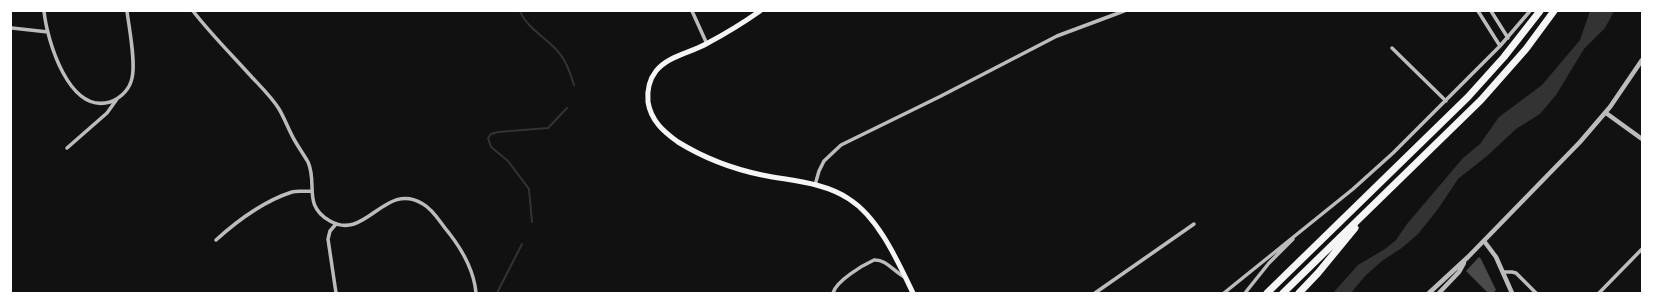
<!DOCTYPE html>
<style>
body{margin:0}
#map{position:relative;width:1653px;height:304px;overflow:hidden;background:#111;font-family:Montserrat,sans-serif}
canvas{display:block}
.frame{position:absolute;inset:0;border:12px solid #fff;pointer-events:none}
</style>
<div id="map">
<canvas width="1653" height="304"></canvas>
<div class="frame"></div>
</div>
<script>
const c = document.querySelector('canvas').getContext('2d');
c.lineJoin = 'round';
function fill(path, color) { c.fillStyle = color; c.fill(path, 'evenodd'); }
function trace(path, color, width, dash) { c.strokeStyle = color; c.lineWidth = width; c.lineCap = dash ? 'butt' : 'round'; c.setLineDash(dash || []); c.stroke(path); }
const water = new Path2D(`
 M1590,11h24l-9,17 -21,21 -28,46 -16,19 -24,15 -29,27 -29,23 -20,30 -20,25 -15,13 -21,14 -17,15 -14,17h-18l25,-28 27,-16 11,-9 11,-16 56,-66 17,-14 19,-27 43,-32 38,-45z`);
const stream = new Path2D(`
 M520,11c7,18 29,28 40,43 7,8 11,21 14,31
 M532,222l-3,-33 -21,-28 -17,-14 -3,-9 3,-4 7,-2 50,-4 19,-20
 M497,293l25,-49`);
const building = new Path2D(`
 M1479,257l2,2 15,31 -3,3h-5l-22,-22z`);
const minor = new Path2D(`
 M44,11c3,30 25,103 66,91 11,-4 20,-13 22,-24 4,-16 -3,-50 -5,-67
 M193,11c17,22 37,42 56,63 10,11 22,22 30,35 6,10 10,22 16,32 4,7 9,14 13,21 10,22 -6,43 22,59 36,21 55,-41 93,-17 11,6 18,20 26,29 14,18 25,37 27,60
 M692,11l15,33
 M1478,11l22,35
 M1491,11l17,27
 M12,28l36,4
 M1392,48l54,53
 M67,148l40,-35 10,-14
 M815,185l4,-14 5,-10 17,-16 100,-49 116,-60 67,-25
 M216,240c21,-19 48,-39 76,-48 6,-1 13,-1 19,-1
 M1503,272h9l4,1 20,20
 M336,293l-8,-54 2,-8 6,-7
 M833,293c3,-12 30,-28 41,-33 12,-1 20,12 32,18
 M1095,293l99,-69
 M1224,293l129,-104 40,-36 107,-107 30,-35
 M1245,293l24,-30 24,-24
 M1599,293l43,-44`);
const tertiary = new Path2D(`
 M1606,113l36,26
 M1484,241l12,16 16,36
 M1429,293l39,-36 112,-115 30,-35 32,-47
 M1439,293l20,-21 5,-9`);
const secondary = new Path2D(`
 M760,11c-17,12 -35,23 -54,33 -16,9 -38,12 -50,27 -7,9 -9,20 -8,31 3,19 16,30 30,40 26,16 55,27 84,33 29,6 62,7 87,24 30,19 49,63 64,94`);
const motorway = new Path2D(`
 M1267,293l201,-196 36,-40 36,-46
 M1283,293l198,-193 45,-51 28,-38
 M1299,293l19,-20 37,-45`);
fill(water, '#333');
trace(stream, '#333', 2);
fill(building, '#4a4a4a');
trace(minor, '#bcbcbc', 3.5);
trace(tertiary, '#bcbcbc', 4.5);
trace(secondary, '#f5f5f5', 5);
trace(motorway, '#f5f5f5', 7);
</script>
